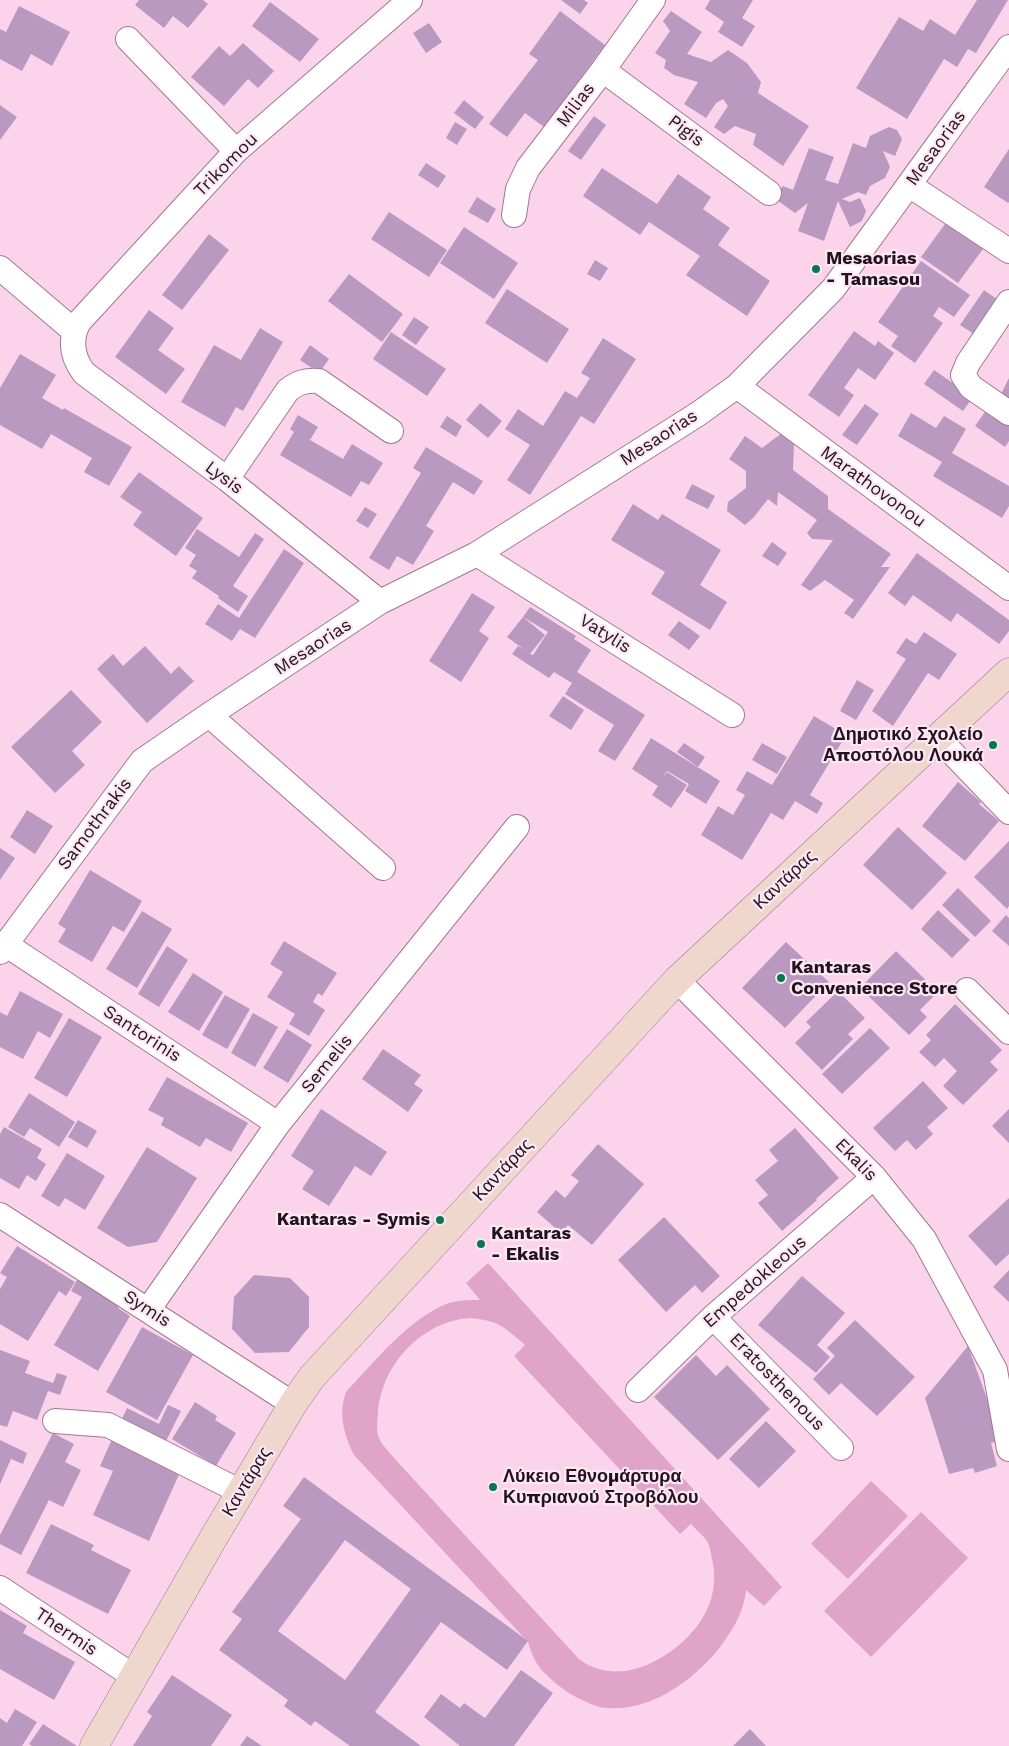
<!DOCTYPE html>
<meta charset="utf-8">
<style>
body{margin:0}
canvas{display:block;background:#fbd4ec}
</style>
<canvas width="1009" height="1746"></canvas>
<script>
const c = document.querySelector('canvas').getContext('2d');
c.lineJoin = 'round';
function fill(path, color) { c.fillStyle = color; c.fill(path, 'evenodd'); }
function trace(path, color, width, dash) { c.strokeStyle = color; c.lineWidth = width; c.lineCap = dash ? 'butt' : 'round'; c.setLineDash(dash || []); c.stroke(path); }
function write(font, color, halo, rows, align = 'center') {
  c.font = font + ' "Work Sans",sans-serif'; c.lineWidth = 4.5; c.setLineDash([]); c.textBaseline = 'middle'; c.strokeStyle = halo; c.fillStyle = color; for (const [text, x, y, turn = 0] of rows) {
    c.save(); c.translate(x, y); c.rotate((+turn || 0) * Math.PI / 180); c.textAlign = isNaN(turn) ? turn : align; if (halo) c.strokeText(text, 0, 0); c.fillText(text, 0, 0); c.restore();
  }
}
const green = new Path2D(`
 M488,1263l294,324 -18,19 -18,-16c-2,23 -15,43 -29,61 -26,31 -68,61 -111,57 -11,-1 -22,-7 -32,-12 -12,-7 -33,-23 -39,-36 -3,-5 -5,-12 -7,-18l-174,-187c-10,-20 -16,-41 -8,-63 26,-28 64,-74 100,-88 11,-4 23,-4 34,-4l-14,-17zM470,1318c29,3 33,8 55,27l-11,11 166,178 11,-10c5,6 12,11 16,17 3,5 4,13 5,18 11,46 -21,85 -61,104 -23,11 -50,13 -72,-4l-185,-201c-4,-5 -11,-12 -14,-18 -4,-7 -3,-19 -2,-27 3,-48 44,-92 92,-95z
 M871,1481l37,35 -60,63 -37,-35z
 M921,1512l47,46 -97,99 -47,-46z`);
const building = new Path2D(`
 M139,0h64l5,4 -20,24 -15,-12 -9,12 -29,-23z
 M561,0h23l4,3 -8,11z
 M710,0h43l-11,18 13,8 -13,21 -24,-15 6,-10 -19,-13z
 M977,0h31l-32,53 -8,-4 -11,18 -13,-8 -37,60 -51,-31 43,-71 24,14 7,-12 25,16z
 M270,2l49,37 -19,23 -48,-36z
 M19,6l51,26 -18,34 -21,-12 -9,17 -22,-12v-30l6,3z
 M560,11l45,34 -61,82 -19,-14 -18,24 -18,-13 49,-64 -9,-6z
 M671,11l31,21 -15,22 24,8 17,-12 19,13 14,19 -3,11 51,33 -26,40 -30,-21 3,-11 -21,-8 -11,8 -10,-7 14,-21 -5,-7 -7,4 -10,15 -22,-14 14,-22 -24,-7 -10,-7 2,-8 -11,-7 15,-22 -7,-10z
 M429,23l13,19 -16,11 -13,-20z
 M243,43l31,28 -16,17 -10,-9 -24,27 -33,-29 28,-31 11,10z
 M464,100l20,17 -9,12 -21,-16z
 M0,105l17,12 -17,23z
 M594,116l12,9 -25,35 -13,-9z
 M455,122l12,7 -10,16 -11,-7z
 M889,127l8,3 5,9 -7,17 -12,-5 7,16 -5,11 -15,8 -4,9 -8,-3 -16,7 8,3 10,-4 6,13 -4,10 -12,6 -12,-26 -14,40 -26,-10 10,-28 -13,10 -21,-15 9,-12 10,4 16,-42 25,9 -9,23 13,4 15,-41 13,5 4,-12z
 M1009,149v53l-1,1 -24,-16z
 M426,163l20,13 -8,12 -20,-13z
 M602,168l55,36 21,-30 33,23 -8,12 27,19 -12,17 52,36 -23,35 -61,-41 14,-19 -51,-34 -9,13 -57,-39z
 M477,197l19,12 -8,14 -20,-11z
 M389,212l58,38 -18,27 -58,-38z
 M950,217l27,20 -3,5 9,7 -25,34 -37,-26z
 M464,227l54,36 -24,36 -54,-36z
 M209,234l20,16 -47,60 -20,-15z
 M595,260l13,8 -8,13 -13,-7z
 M921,261l49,34 -16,22 -15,-10 -6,9 10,7 -28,40 -24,-17 7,-10 -20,-14z
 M349,274l54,40 -21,28 -54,-41z
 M507,289l62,40 -22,34 -62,-40z
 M984,290l17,12 -24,34 -17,-11z
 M149,310l25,18 -16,22 27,19 -19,25 -51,-37z
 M414,317l15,10 -13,18 -14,-10z
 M260,328l23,14 -40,69 -7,-4 -11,20 -44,-25 33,-57 27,15z
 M854,331l21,15 3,-5 16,12 -19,27 -17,-12 -14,20 10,7 -15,22 -31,-22z
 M391,332l55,37 -19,27 -54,-37z
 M603,338l33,21 -42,65 -13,-8 -51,79 -23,-15 23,-35 -25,-16 13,-20 25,17 22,-35 12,7 13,-20 -9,-5z
 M310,345l19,14 -10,14 -19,-13z
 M20,354l36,21 -14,23 21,12 1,-2 68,39 -23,39 -25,-14 8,-14 -41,-24 -9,15 -42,-24v-37z
 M934,370l39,27 -10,14 -39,-27z
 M1009,378v20l-8,-4z
 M480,403l22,18 -14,17 -22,-18z
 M865,404l14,10 -22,31 -15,-10z
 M987,409l22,15v17l-4,6 -30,-21z
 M911,413l25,15 8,-12 22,13 -14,24 57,33v20l-7,12 -69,-42 9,-14 -44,-26z
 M298,415l20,12 -8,13 33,19 9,-15 31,19 -14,22 -8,-4 -10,16 -71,-42 14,-23 -4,-3z
 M447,416l15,10 -6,11 -16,-10z
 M782,433l12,9 -1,28 35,26v13l63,45 -10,13h9l-37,52 -9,-6 10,-13 -29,-20 -15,11 -9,-6 32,-45 -21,-1 -5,-6 10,-13 -39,-28 -1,14 -9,-7 -14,18 -9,8 -18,-14 1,-9 18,-14v-17l-17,-12 16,-23 17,12z
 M426,447l57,34 -9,14 -21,-13 -27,44 8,5 -21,34 -16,-9 -8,14 -20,-12 52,-85 -8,-5z
 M139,472l64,46 -27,38 -43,-31 9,-13 -22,-15z
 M692,484l23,12 -7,13 -23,-11z
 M633,504l25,16 4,-6 59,36 -21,35 27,17 -17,28 -59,-36 14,-22 -54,-32z
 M365,507l12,7 -9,14 -12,-7z
 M197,529l42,28 16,-24 9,6 -31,47 15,10 -10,16 -20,-14 1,-2 -27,-18 5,-7 -8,-5 7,-11 -11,-7z
 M772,542l15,11 -9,13 -16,-10z
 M284,549l20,14 -49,75 -15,-9 -8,12 -27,-17 13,-20 21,14z
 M917,553l92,67v11l-10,13 -42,-31 -6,9 -38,-27 -8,11 -17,-13z
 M472,593l23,14 -16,24 10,7 -28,44 -32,-21z
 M530,607l46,29 -2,3 17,11 -14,22 68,43 -30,46 -17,-10 16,-26 -49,-31 7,-11 -18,-11 -5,6 -37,-24 6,-8 8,5 -19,-14 16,-20 22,18 -15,19 3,1 15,-23 -25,-15z
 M679,621l21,15 -11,14 -21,-15z
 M924,632l33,22 -18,26 -11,-7 -35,53 -21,-15 34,-52 -10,-6 10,-15 10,6z
 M145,646l26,28 8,-8 15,15 -47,42 -50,-54 16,-15 10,12z
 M857,680l17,10 -18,30 -16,-9z
 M71,690l31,32 -30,29 13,14 -30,28 -44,-46z
 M563,696l21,14 -13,20 -22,-14z
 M814,716l32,19 -36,60 13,8 -6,11 -22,-13 -12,19 -12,-7 -29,47 -41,-25 17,-29 15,9 12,-20 -9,-5 11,-19 25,14z
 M651,738l69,43 -14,23 -21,-13 4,-7 -22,-13 -5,7 5,-6 20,13 -16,23 -19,-13 6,-9 -26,-17z
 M684,743l21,14 -7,10 -21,-15z
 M762,743l25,14 -10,17 -25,-14z
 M958,782l23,20 -2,2 20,17 -34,40 -43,-35z
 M27,810l26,16 -18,28 -25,-17z
 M898,827l49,46 -35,37 -49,-45z
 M1009,841v65l-2,3 -33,-32z
 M0,848l15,10 -15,22z
 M90,870l52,31 -18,31 -11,-6 -21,36 -34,-20 8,-13 -8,-5z
 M958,888l33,33 -16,16 -33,-32z
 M938,910l32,30 -18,18 -31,-29z
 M142,911l30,18 -35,59 -31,-19z
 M1006,915l3,3v28l-17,-15z
 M284,941l53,32 -15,23 -4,-3 -5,9 12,8 -16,26 -20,-12 6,-10 -28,-17 16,-25 -13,-8z
 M786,942l43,40 -44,46 -43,-40z
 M167,946l21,14 -29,47 -21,-13z
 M896,951l42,41 -18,18 7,7 -18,18 -49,-47z
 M193,973l30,19 -24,39 -31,-19z
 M20,991l43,23 -13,24 -12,-7 -15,28 -23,-12v-35l7,4z
 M838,991l27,27 -17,16 5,5 -31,31 -27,-27 16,-16 -5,-5z
 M225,995l25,14 -23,40 -25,-14z
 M955,1004l47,46 -12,12 8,8 -35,35 -20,-19 14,-15 -13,-13 -9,9 -16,-15 12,-12 -5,-5z
 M253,1013l25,14 -23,40 -24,-14z
 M69,1018l33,19 -35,60 -33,-19z
 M870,1028l20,20 -48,46 -20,-20z
 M287,1029l25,16 -24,38 -25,-15z
 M383,1049l38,26 -7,9 9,6 -15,22 -46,-33z
 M167,1077l81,46 -17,29 -25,-14 -6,9 -39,-22 3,-7 -16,-8z
 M923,1081l25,27 -21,19 6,7 -17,16 -9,-10 -12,11 -22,-23z
 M29,1093l46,29 -16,25 -29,-19 -6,9 -16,-10z
 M321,1109l66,43 -16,24 -16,-10 -26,40 -27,-17 12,-18 -23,-15z
 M1009,1109v34l-17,-17z
 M78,1120l19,11 -10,17 -19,-11z
 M4,1127l38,22 -5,9 9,6 -10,17 -9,-6 -8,14 -19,-11v-44z
 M795,1128l44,50 -23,21 1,1 -35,31 -24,-28 10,-8 -13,-15 23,-19 -9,-11z
 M598,1144l46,40 -52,61 -24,-20 -7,8 -24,-21 19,-22 9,8 14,-17 -8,-6z
 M147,1147l50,31 -40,64 -29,5 -31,-19z
 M67,1153l38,23 -20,34 -20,-12 -6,9 -18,-11z
 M1009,1198v56l-13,12 -28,-30z
 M664,1217l56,59 -18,17 -7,-8 -29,27 -48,-52z
 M17,1246l58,36 -9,14 -7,-5 -31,50 -28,-17v-35l7,-12 -7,-4z
 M1009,1270v32l-16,-15z
 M254,1275l36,3 19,19v30l-20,25 -34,1 -23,-24 2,-32z
 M802,1276l43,37 -28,32 13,12 -14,16 -58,-48z
 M77,1280l43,24 -2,4 12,8 -32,55 -44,-26 28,-48 -11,-6z
 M855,1320l60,57 -38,39 -36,-33 -12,12 -16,-16 22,-23 -8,-8z
 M142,1327l51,28 -36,65 -51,-28z
 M968,1346l34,94 -11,3 6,23 -22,7 -2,-5 -24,6 -24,-76z
 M0,1350l30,11 -5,12 28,10 4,-10 10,3 -7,19 -12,-4 -11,29 -24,-9 -6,16 -7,-2z
 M696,1355l20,21 11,-11 43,44 -52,51 -64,-63z
 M195,1402l22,14 -2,4 21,13 -20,33 -44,-27z
 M168,1405l13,6 -17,34 -44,-22 7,-15 32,16z
 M766,1421l30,30 -37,37 -30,-29z
 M53,1433l21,11 -9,18 16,8 -18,37 -14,-7 -28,55 -21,-11v-9z
 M113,1437l69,31 -33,73 -56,-26 20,-44 -13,-5z
 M0,1440l27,13 -4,11 -12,-5 -11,25z
 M304,1477l224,164 -21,29 -66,-48 -66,90 46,34h-71l-35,-25 -4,5 -27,-20 4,-6 -69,-50 23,-31 -10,-7 69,-93 -18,-13zM345,1540l66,49 -66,91 -67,-49z
 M51,1524l43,21 -3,5 40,20 -23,44 -82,-41z
 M0,1610l27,16 -4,7 52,29 -21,38 -54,-31z
 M521,1670l32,23 -39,53h-54l-36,-29 17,-23 19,14 4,-5 21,15z
 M172,1675l60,40 -21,31h-78l19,-30 -5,-4z
 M15,1709l22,13 -15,24h-22v-28l7,5z
 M43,1724l34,22h-45l-3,-2z
 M750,1729l16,17h-33z
 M247,1736l15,10h-22z`);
const street = new Path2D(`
 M128,39l108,112
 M603,70l166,123
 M909,185l100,66
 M514,215l4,-26 10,-21 75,-98 50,-70
 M0,268l74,63
 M1009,302l-41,61 -5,12 8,12 38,26
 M737,386l272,202
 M227,479l61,-89c11,-8 18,-10 31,-9l72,50
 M477,554l255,161
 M380,602l-153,-123 -143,-106c-12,-16 -15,-33 -5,-51l157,-171 174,-151
 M209,715l174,153
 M939,739l70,73
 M5,944l273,180
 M0,952l142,-191 67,-46 171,-113 97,-48 221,-140 39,-28 96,-97 176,-242
 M677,980l197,197 50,62 71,131 14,79
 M967,990l42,42
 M0,1215l293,189
 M148,1310l130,-186 239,-297
 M713,1317l128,131
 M638,1390l75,-73 161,-140
 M55,1421l53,4 133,67
 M0,1588l133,88`);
const secondary = new Path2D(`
 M94,1746l120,-209 79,-133 19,-27 365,-397 332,-308`);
const markers = [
 [816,269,5,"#08764f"],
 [993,745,5,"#08764f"],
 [781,978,5,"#08764f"],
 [440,1220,5,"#08764f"],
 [481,1244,5,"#08764f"],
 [493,1487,5,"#08764f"]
];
const streetNames = [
 ["Milias",576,105,-53],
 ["Pigis",686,131,37],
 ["Mesaorias",936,148,-54],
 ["Trikomou",226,165,-45],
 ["Mesaorias",659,438,-33],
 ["Lysis",224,478,37],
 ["Marathovonou",873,487,36],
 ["Vatylis",605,634,32],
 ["Mesaorias",313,647,-33],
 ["Samothrakis",95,824,-53],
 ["Καντάρας",785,880,-43],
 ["Santorinis",142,1034,33],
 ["Semelis",327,1064,-51],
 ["Ekalis",856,1160,46],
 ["Καντάρας",503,1170,-47],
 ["Empedokleous",755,1282,-41],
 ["Symis",147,1309,33],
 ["Eratosthenous",777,1382,46],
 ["Καντάρας",247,1482,-59],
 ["Thermis",66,1632,34]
];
const poiNames = [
 ["Mesaorias",826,259],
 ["- Tamasou",826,280],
 ["Δημοτικό Σχολείο",983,735,"right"],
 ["Αποστόλου Λουκά",983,756,"right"],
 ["Kantaras",791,968],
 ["Convenience Store",791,989],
 ["Kantaras - Symis",430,1220,"right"],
 ["Kantaras",491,1234],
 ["- Ekalis",491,1255],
 ["Λύκειο Εθνομάρτυρα",503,1477],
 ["Κυπριανού Στροβόλου",503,1498]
];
fill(green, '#e0a4c9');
fill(building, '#ba99c0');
trace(street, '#a37792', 26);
trace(secondary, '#a37792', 29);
trace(street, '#fff', 24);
trace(secondary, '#efd7cd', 28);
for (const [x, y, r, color] of markers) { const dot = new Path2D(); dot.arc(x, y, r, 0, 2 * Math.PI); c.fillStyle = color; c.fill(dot); trace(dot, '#fce8f4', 2); }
write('18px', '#24131e', '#fce8f4', streetNames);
write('bold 18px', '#24131e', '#fce8f4', poiNames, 'left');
</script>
